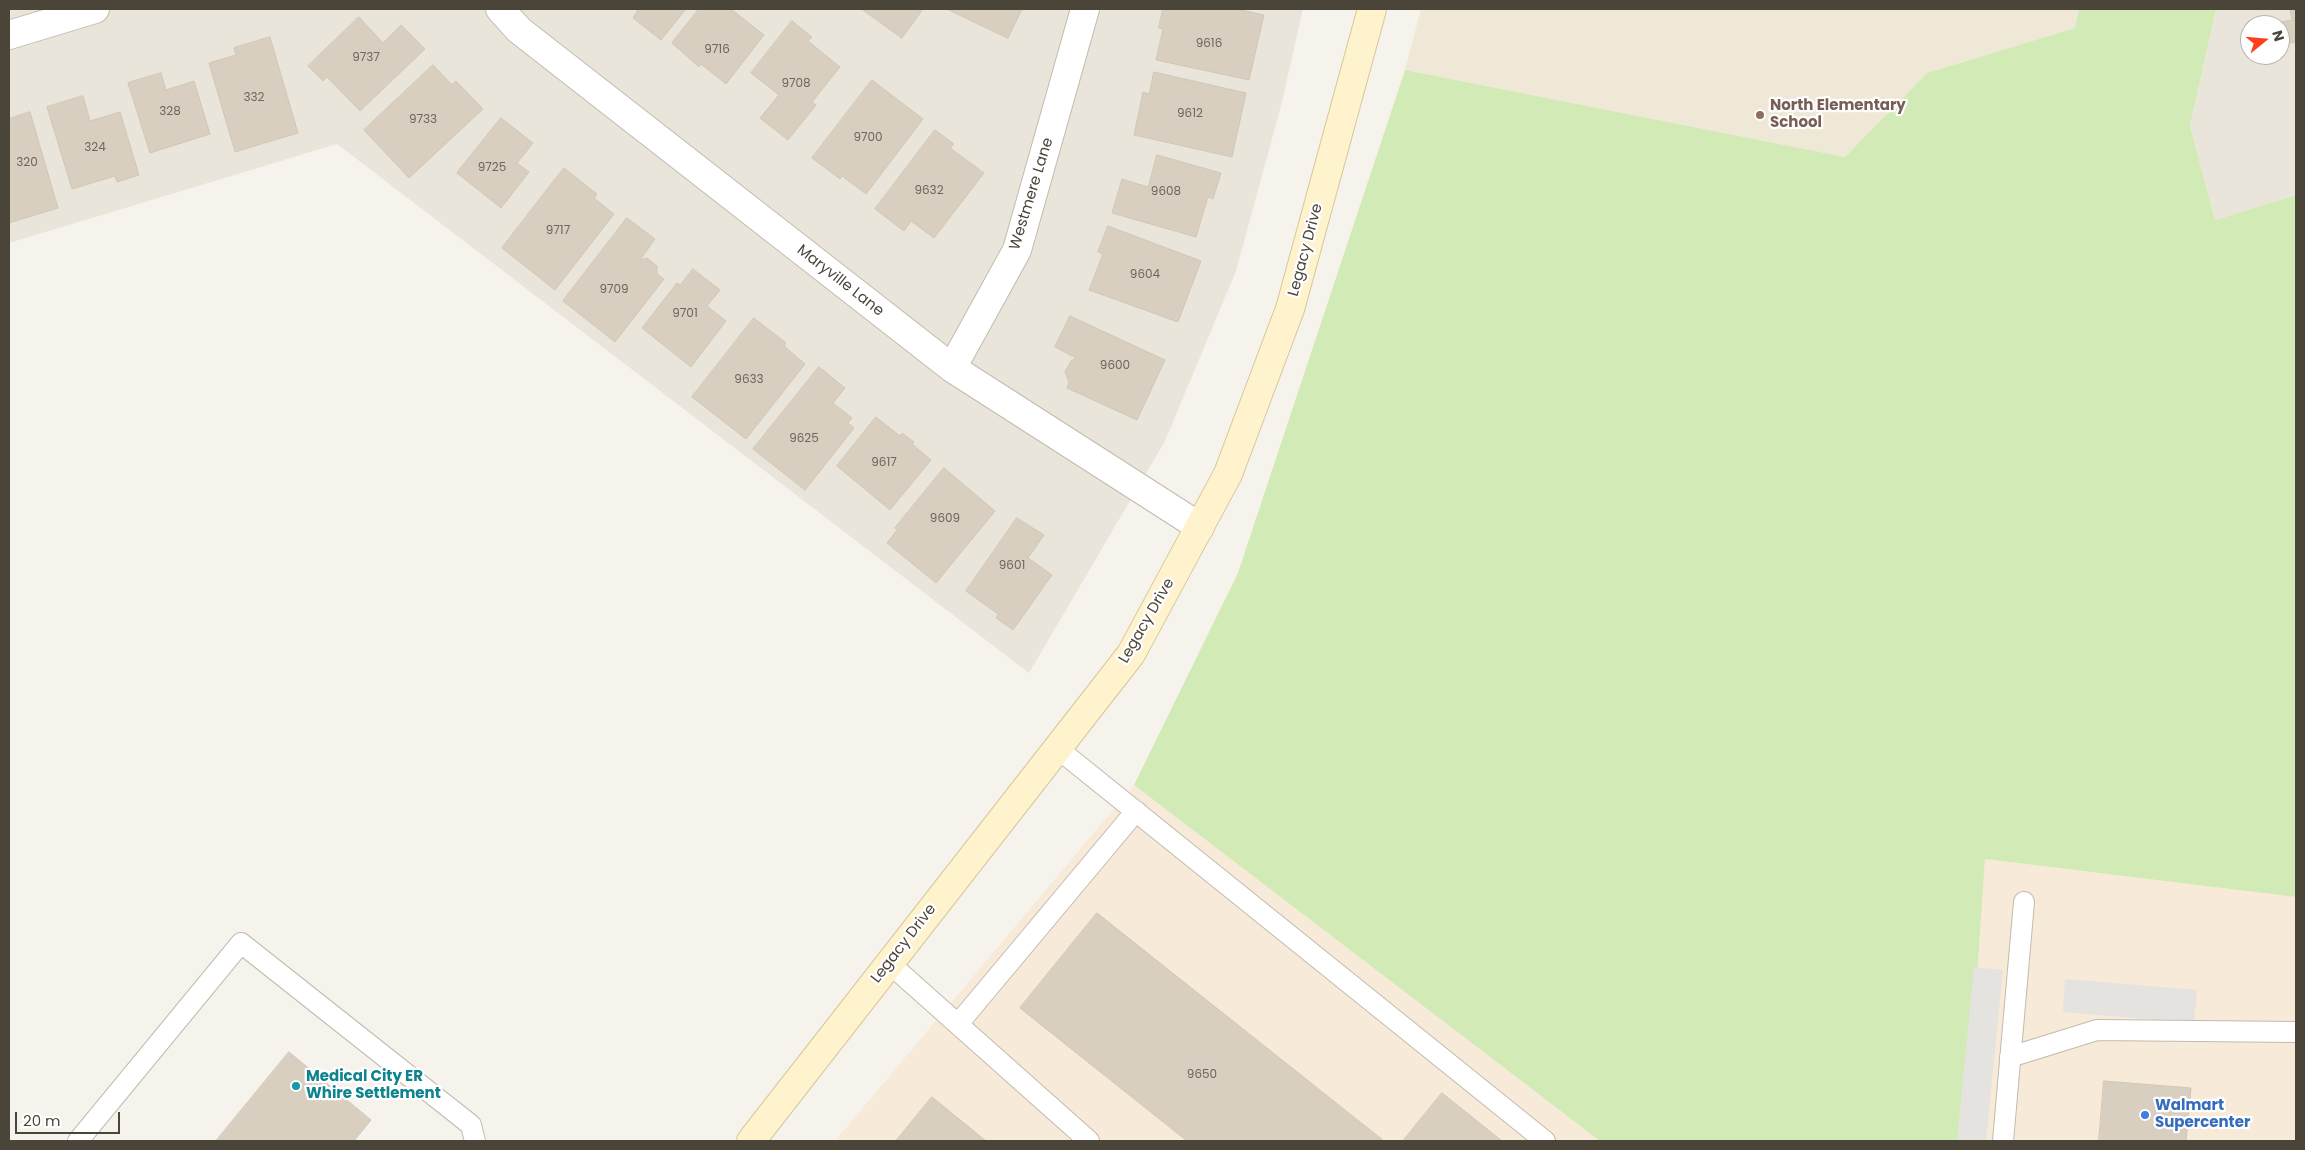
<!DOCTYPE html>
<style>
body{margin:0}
#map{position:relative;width:2305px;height:1150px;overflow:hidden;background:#f6f3ec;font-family:Poppins,sans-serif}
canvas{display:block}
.frame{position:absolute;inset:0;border:10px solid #4b4439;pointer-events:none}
.north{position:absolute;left:2240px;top:15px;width:50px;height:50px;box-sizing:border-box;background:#fff;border:1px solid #b7b4b0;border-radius:50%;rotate:73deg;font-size:14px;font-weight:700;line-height:20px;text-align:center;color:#4b4439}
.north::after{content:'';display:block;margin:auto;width:18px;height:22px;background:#fc3f1d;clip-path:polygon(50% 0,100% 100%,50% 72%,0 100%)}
.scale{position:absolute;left:15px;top:1112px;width:105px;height:22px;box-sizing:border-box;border:2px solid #4b4439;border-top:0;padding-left:6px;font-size:15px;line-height:18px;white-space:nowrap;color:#4b4439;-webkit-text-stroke:4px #fff;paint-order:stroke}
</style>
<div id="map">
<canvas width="2305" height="1150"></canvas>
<div class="frame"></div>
<div class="north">N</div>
<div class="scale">20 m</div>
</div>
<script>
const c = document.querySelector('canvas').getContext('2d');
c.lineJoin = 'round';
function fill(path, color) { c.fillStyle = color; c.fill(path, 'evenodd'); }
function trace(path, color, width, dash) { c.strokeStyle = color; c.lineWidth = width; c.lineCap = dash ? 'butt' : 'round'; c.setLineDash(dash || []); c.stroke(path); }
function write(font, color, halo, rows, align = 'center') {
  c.font = font + ' Poppins,sans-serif'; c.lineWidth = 4.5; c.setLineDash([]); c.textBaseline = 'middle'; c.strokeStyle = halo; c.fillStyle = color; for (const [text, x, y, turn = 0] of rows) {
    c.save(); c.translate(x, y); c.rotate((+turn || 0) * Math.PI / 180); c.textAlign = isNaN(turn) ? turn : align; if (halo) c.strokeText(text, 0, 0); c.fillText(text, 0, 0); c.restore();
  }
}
const residential = new Path2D(`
 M9,9h1294l-22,97 -45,165 -71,170 -136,232 -692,-529 -328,99z
 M2216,9h80v186l-81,25 -25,-94zM2250,25h30v30h-30z`);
const commercial = new Path2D(`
 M1134,785l466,356h-765z
 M1985,859l311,38v244h-330z`);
const education = new Path2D(`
 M1421,9h658l-4,19 -148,45 -82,84 -440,-87z`);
const green = new Path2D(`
 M2079,9h137l-26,117 25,94 81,-25v702l-311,-38 -19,282h-366l-466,-356 104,-212 167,-503 440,87 82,-84 148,-45z`);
const parking = new Path2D(`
 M1974,967l29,3 -17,171h-29z
 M2065,979l132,11 -3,33 -131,-11z`);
const building = new Path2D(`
 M636,9h50l-25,31 -28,-22 5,-8z
 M699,9h32l33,26 -38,49 -25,-20 -2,3 -27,-24z
 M862,9h61l-21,29z
 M947,9h75l-14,29z
 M1163,9h74l27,6 -15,65 -93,-20 7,-31 -4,-1z
 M2290,9h6v33l-16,3v-20l-6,-2 18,-3z
 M359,17l24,26 18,-18 24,24 -65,62 -33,-34 -4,4 -15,-15z
 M792,21l20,16 -4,4 32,26 -28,35 4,3 -28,35 -28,-22 19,-23 -28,-22z
 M270,37l28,96 -63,19 -26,-89 27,-8 -2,-7z
 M433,65l19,20 4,-4 27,28 -74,69 -45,-48z
 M1154,72l92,21 -14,64 -98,-22 9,-43 6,2z
 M161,73l5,17 28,-9 16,53 -60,19 -22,-70z
 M872,80l51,39 -57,75 -24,-18 -2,3 -28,-21z
 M83,96l7,25 30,-9 19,63 -22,7 -2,-6 -43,13 -25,-82z
 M30,112l28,96 -49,15v-104z
 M501,118l32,25 -16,20 12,9 -28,36 -44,-35z
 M935,130l19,14 -4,4 34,25 -50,65 -23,-17 -7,10 -29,-22z
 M1157,155l64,18 -8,26 -5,-2 -12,40 -84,-24 10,-34 26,8z
 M564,168l33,26 -3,4 20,16 -59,76 -53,-42z
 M627,218l28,21 -15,21 7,-2 10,8v8l7,5 -49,63 -52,-41z
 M1108,226l93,35 -23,61 -89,-32 14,-36 -5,-2z
 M693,269l27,21 -13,16 19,15 -35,46 -49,-39 35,-45 3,2z
 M1070,316l95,44 -28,60 -70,-32 2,-6 -4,-10 6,-11 5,-3 -21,-11z
 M754,318l32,25 -2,3 21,18 -59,75 -54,-42z
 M819,367l26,21 -12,15 19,15 -4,5 6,5 -49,62 -52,-41z
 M876,417l24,19 2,-3 12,9 -2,2 19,16 -41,50 -53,-44z
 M944,468l51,43 -59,72 -49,-40 10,-13 -2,-2z
 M1017,518l27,17 -16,23 24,17 -39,55 -17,-12 2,-4 -32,-23z
 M1097,913l287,228h-197l-167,-133z
 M289,1052l82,68 -17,21h-138z
 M2104,1081l87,7 -5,53h-87z
 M1442,1093l60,48h-99z
 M932,1097l54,44h-90z`);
const lane = new Path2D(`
 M1057,748l488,393
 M889,963l200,178
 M958,1024l178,-213
 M2010,1057l87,-27 199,2
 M78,1141l163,-198 230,182 4,16
 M2003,1141l21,-239`);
const street = new Path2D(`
 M500,9l19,21 433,338 248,159
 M9,35l86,-26
 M952,368l65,-118 68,-241`);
const secondary = new Path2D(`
 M751,1141l380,-487 97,-180 62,-165 82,-300`);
const markers = [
 [1760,115,5,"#8d6e63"],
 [296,1086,5,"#0f9aa8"],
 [2145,1115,5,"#3f7fe0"]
];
const numberNames = [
 ["9616",1209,44],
 ["9716",717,50],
 ["9737",366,58],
 ["9708",796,84],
 ["332",254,98],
 ["328",170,112],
 ["9612",1190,114],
 ["9733",423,120],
 ["9700",868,138],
 ["324",95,148],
 ["320",27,163],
 ["9725",492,168],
 ["9632",929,191],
 ["9608",1166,192],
 ["9717",558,231],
 ["9604",1145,275],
 ["9709",614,290],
 ["9701",685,314],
 ["9600",1115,366],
 ["9633",749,380],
 ["9625",804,439],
 ["9617",884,463],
 ["9609",945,519],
 ["9601",1012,566],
 ["9650",1202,1075]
];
const educationNames = [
 ["North Elementary",1770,106],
 ["School",1770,123]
];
const streetNames = [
 ["Westmere Lane",1032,194,-73],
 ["Legacy Drive",1306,250,-75],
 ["Maryville Lane",840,281,38],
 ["Legacy Drive",1147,621,-60],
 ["Legacy Drive",904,944,-52]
];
const cultureNames = [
 ["Medical City ER",306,1077],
 ["Whire Settlement",306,1094]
];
const shopNames = [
 ["Walmart",2155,1106],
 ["Supercenter",2155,1123]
];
fill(residential, '#eae5da');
fill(commercial, '#f7ead8');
fill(education, '#efe8d6');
fill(green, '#d2eab5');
fill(parking, '#e5e3e0');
fill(building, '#d8cfc1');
trace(building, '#d3c7b4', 1);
trace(lane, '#c2bbae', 22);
trace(street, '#c2bbae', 30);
trace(secondary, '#d6c79b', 30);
trace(lane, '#fff', 20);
trace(street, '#fff', 28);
trace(secondary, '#fff3cd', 28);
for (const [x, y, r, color] of markers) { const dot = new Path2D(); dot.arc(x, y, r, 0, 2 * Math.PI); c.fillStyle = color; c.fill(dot); trace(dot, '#fff', 2); }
write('12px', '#6e675b', null, numberNames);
write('bold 15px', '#785e54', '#fff', educationNames, 'left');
write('15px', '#4b4439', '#fff', streetNames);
write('bold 15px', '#0d838f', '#fff', cultureNames, 'left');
write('bold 15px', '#366cbe', '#fff', shopNames, 'left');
</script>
